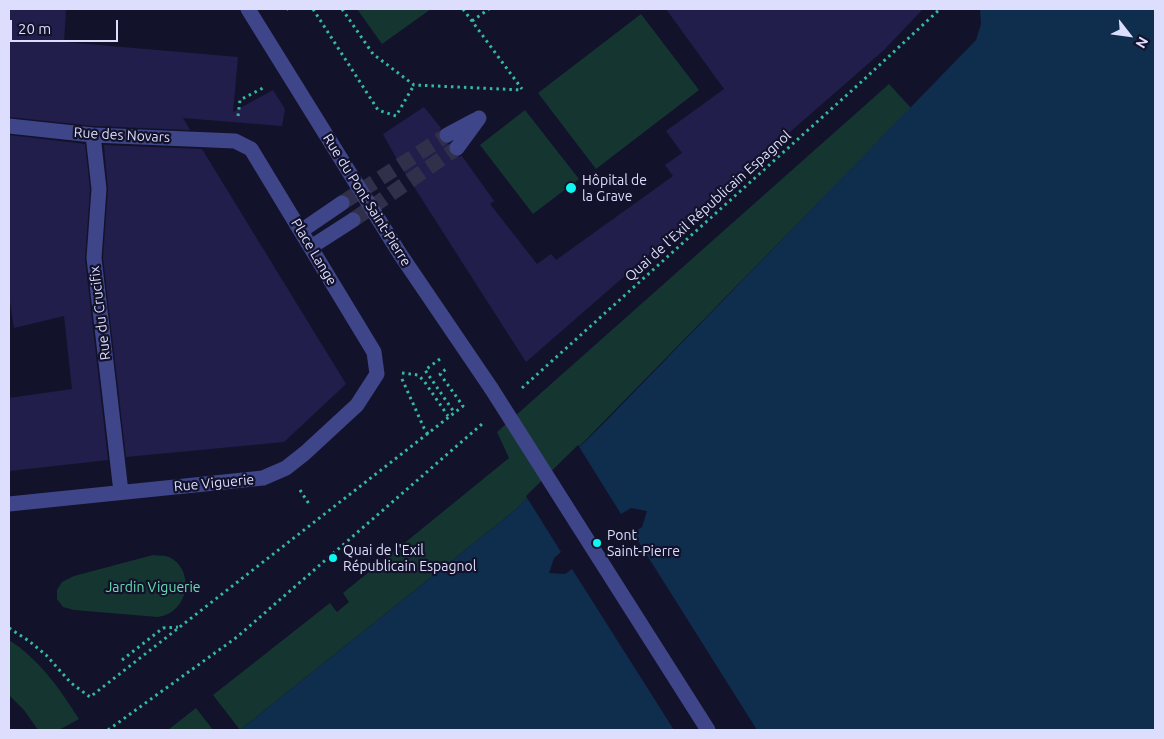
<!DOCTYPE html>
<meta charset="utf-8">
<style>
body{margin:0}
#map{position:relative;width:1164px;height:739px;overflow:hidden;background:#13122b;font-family:Ubuntu,sans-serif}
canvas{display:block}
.frame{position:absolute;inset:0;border:10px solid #ddddfe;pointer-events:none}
.north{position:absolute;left:1104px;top:10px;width:50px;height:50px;-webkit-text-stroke:4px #13122b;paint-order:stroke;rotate:120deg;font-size:14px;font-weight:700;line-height:20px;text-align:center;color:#ddddfe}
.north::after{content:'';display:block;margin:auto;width:18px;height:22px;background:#ddddfe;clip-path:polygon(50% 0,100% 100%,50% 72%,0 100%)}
.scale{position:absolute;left:10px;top:20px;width:108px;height:22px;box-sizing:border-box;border:2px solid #ddddfe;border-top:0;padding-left:6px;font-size:15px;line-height:18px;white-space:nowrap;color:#ddddfe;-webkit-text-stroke:4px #13122b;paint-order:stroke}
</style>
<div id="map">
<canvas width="1164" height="739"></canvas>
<div class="frame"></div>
<div class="north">N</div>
<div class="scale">20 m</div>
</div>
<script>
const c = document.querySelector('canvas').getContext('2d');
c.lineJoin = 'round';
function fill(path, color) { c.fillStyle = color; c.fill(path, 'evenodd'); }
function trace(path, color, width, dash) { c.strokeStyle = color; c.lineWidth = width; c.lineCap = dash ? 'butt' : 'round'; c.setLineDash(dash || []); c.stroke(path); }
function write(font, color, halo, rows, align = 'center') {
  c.font = font + ' Ubuntu,sans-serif'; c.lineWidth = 4.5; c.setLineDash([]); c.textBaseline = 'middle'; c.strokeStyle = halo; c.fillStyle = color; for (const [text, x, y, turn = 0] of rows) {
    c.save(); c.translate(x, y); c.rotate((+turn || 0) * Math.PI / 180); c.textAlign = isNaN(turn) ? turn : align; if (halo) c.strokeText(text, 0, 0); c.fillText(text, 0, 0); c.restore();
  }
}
const green = new Path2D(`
 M357,9h74l-49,35z
 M641,14l58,76 -103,79 -58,-76z
 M889,84l22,24 -343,350 -54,53 -274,219 -27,-35 117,-92 7,9 12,-10 -6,-9 166,-135 -12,-26z
 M525,110l54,69 -46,35 -53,-69z
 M153,555c5,1 11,0 16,2 23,11 21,44 1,56 -4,2 -8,3 -12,4l-84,-7 -11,-3 -6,-8v-9l5,-8 12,-6z
 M9,640c30,19 51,49 70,79l-20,11h-21l-14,-20 -15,-15z
 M196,708l17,22h-45z`);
const water = new Path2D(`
 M980,9h175v721h-915l274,-219 89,-87 373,-384 5,-16z`);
const pier = new Path2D(`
 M578,445l43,69 10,-6 16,3 -5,16 -9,6 124,197h-83l-102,-161 -7,5 -16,-1 5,-15 7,-6 -35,-56z`);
const building = new Path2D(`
 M9,9h57l-2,33 174,15 -5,55 40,-22 12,19 -3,17 -99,-8 7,12 -96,-4 -85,-9z
 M666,9h257l-39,41 -358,312 -126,-197 -17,-31 41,-27 17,21 -3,6 1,6 3,3 7,1 -1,7 4,5 4,1 6,-1 32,45 -4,3 47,60 14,-10 5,6 117,-84 -8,-11 17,-12 -16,-22 58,-42z
 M9,135l76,9 5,45 -5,70 23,201 -99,11v-73l63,-9 -8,-73 -50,12 -5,-33z
 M104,145l98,4 144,235 -62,58 -158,15 -23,-199 5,-68z`);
const minorTunnel = new Path2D(`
 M342,203l105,-68
 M353,220l104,-72`);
const path = new Path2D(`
 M287,9h1
 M313,9l65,101 18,6 18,-31
 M342,9l31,45 41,31 108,5
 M463,9l59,80
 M472,21l17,-12
 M238,116l2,-16 25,-13
 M440,359l-15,11 29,42
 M402,373l16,2 6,6 24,35
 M402,379l22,49 6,9
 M522,388l337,-304 81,-75
 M300,490l9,14
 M9,628l20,13 17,14 25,28 19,14 373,-291 -23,-32 6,-5
 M122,660l41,-32 15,-1
 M108,730l129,-93 245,-213`);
const minor = new Path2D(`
 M248,9l152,245 91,134
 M9,126l84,9 142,6 16,8 123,203 3,22 -20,31 -52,48 -19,15 -23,10 -254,26
 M93,135l6,54 -5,69 27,234
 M447,135l28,-15
 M457,148l22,-30
 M301,231l41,-28
 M311,247l42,-27`);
const minorBridge = new Path2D(`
 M491,388l217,342`);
const markers = [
 [571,188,6,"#0ef8f2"],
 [597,543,5,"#0ef8f2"],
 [333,558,5,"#0ef8f2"]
];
const streetNames = [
 ["Rue des Novars",122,135,3],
 ["Rue du Pont Saint-Pierre",367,200,58],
 ["Quai de l'Exil Républicain Espagnol",708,206,-42],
 ["Place Lange",314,252,59],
 ["Rue du Crucifix",100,313,-97],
 ["Rue Viguerie",214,483,-5]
];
const poiNames = [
 ["Hôpital de",582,180],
 ["la Grave",582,196],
 ["Pont",607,535],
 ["Saint-Pierre",607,551],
 ["Quai de l'Exil",343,550],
 ["Républicain Espagnol",343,566]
];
const parkNames = [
 ["Jardin Viguerie",153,587]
];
fill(green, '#153530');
fill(water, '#0f2d4d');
fill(pier, '#13122b');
fill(building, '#221e4b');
trace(minorTunnel, '#31304b', 15, [15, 8]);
trace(path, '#34baa1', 3, [2.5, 4]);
trace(minor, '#3e4588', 15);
trace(minorBridge, '#3e4588', 15);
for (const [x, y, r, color] of markers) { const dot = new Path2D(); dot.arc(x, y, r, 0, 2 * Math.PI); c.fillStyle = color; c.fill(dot); trace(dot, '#13122b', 2); }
write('14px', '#ddddfe', '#13122b', streetNames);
write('14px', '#ddddfe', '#13122b', poiNames, 'left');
write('14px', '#69deb2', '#13122b', parkNames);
</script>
